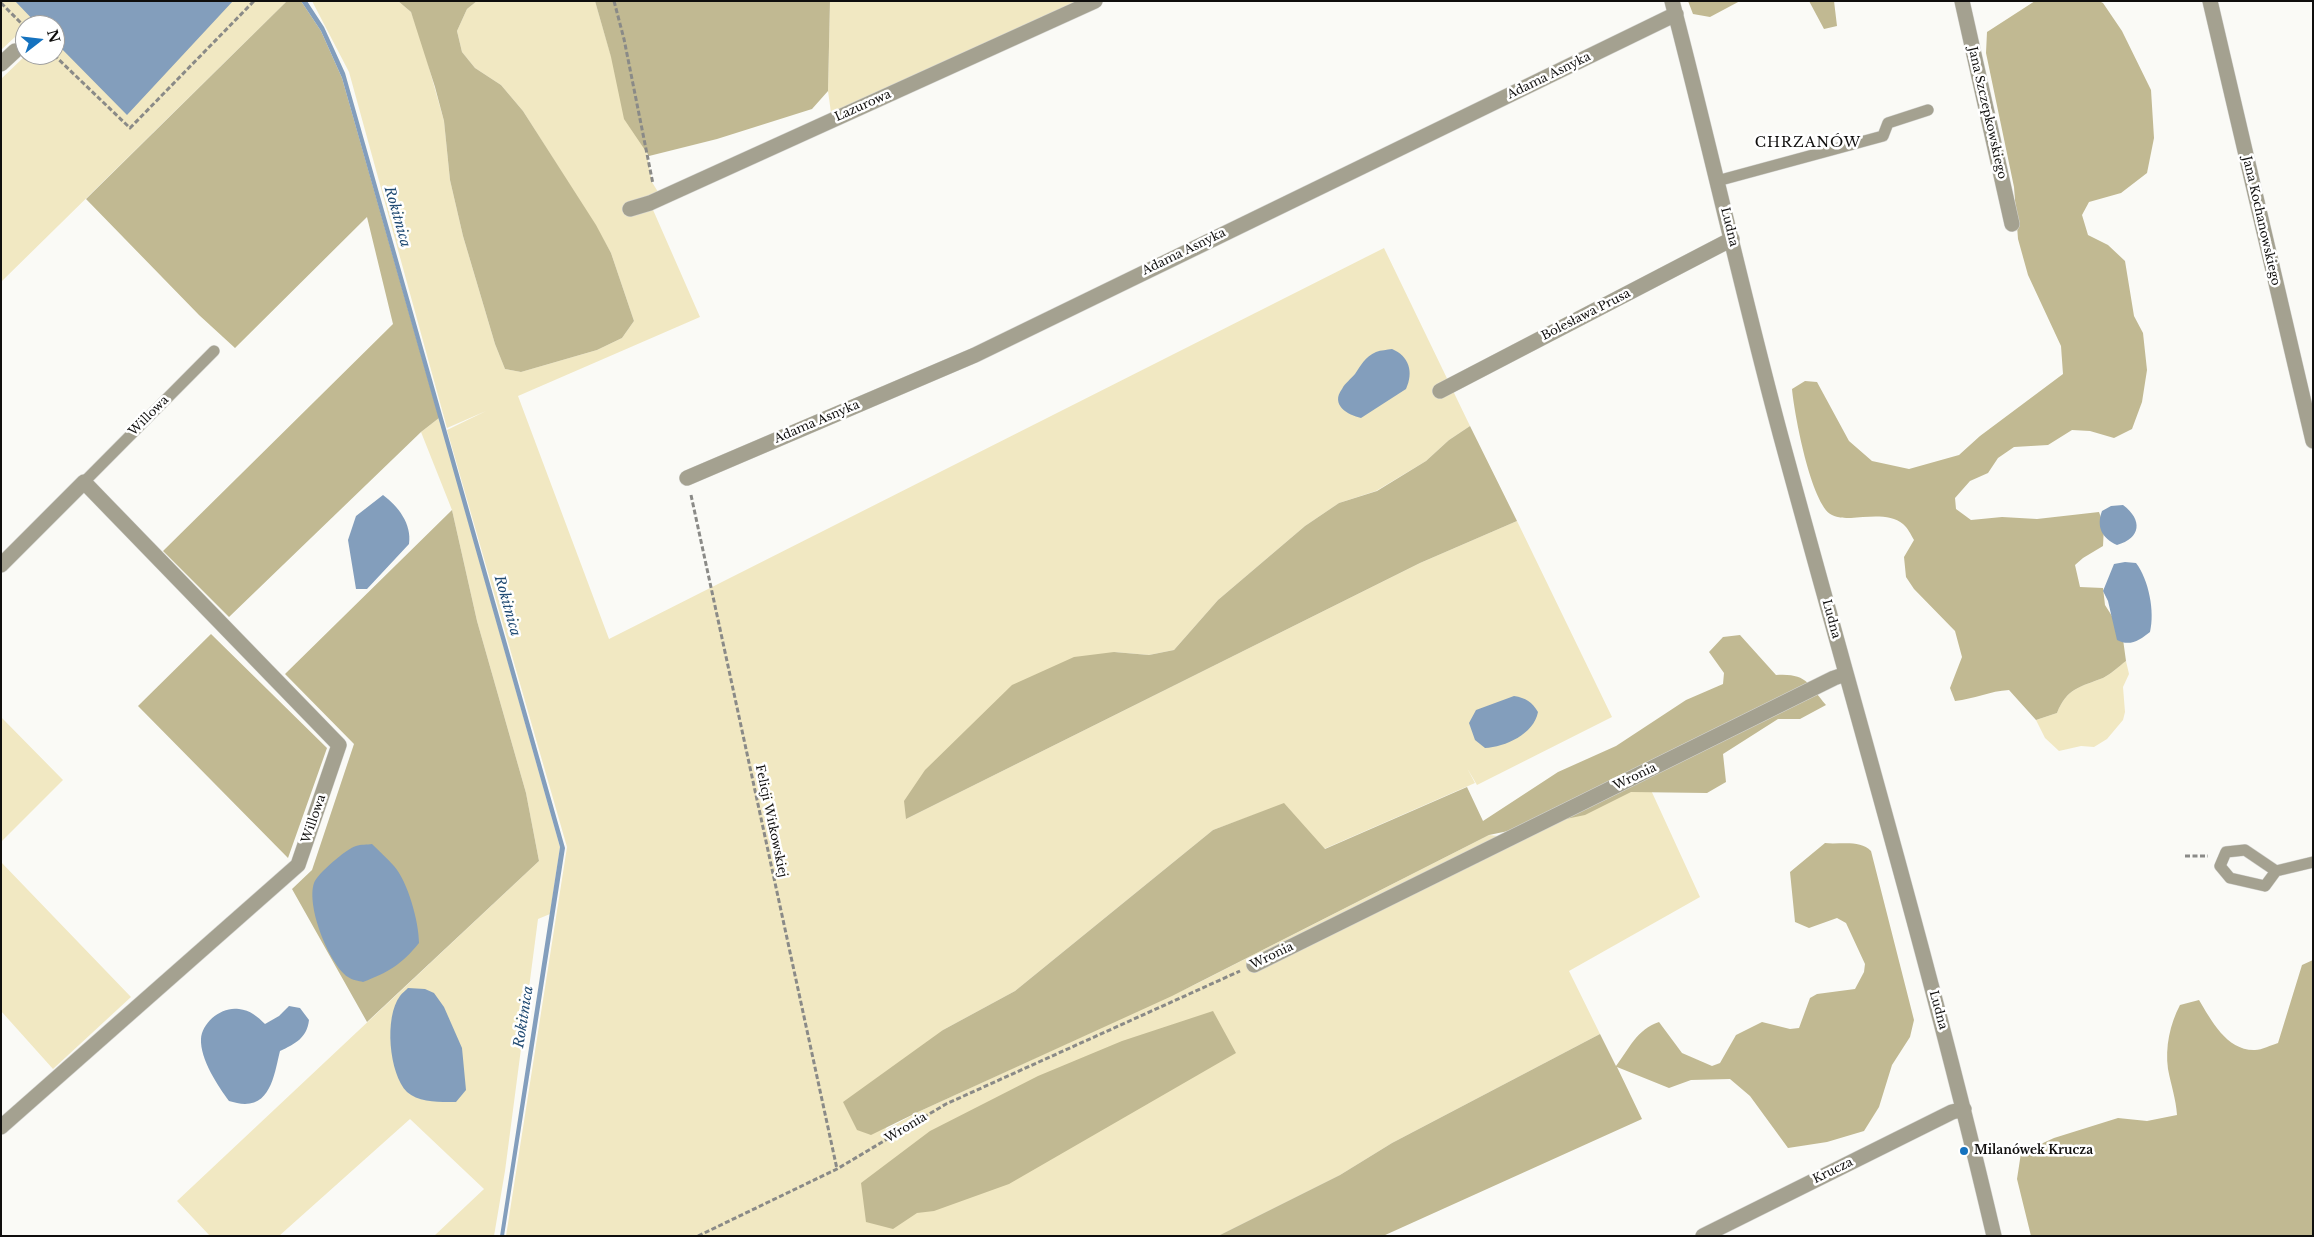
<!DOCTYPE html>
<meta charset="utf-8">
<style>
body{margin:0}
#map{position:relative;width:2314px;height:1237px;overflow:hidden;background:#fafaf6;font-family:"Libre Baskerville",serif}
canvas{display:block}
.frame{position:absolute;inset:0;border:2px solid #0f0e0d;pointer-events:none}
.north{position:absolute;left:15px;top:15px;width:50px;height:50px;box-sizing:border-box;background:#fff;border:1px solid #9f9f9e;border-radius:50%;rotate:74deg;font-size:14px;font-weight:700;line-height:20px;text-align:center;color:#0f0e0d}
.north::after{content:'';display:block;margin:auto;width:18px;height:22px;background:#1572bf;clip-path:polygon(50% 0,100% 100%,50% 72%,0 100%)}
</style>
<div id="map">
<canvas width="2314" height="1237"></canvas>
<div class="frame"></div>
<div class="north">N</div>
</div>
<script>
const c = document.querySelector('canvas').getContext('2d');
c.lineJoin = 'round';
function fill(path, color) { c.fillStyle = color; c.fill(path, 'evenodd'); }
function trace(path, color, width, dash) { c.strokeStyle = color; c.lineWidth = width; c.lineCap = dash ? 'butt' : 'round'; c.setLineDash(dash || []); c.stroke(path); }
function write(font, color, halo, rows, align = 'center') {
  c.font = font + ' "Libre Baskerville",serif'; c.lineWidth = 5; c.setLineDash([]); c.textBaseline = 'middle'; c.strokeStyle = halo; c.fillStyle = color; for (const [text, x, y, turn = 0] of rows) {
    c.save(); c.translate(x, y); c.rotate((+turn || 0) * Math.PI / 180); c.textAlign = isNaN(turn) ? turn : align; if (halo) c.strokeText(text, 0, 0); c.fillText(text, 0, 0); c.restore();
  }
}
const green = new Path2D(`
 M1,1h286l-286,281v-203l25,-24h29v-30h-30v21l-10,-9 -14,13z
 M312,1h86l13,11 10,27 23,82 6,59 13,56 32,108 10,25 16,3 76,-22 25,-12 12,-17 -23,-68 -16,-28 -72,-114 -22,-26 -26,-17 -13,-16 -5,-21 10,-22 10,-8h118l16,55 35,93 6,33 9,15 -11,6 50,114 -182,79 91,243 775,-391 86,178 -21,14 -23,21 -50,30 -37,12 -34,23 -87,74 -44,50 -25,5 -35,-3 -208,167 514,-256 97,-42 95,196 -135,68 -10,-17 8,15 -151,66 -40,-45 -71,26 -198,161 -72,39 -58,100 33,-18 278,-128 293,-149 9,1 141,-72 61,133 -131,74 31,63 -208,109 -52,32 -122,61h-712l61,-389 -120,-417 39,-19 -39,17 -98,-356z
 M830,1h265l-263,119 -4,-29z
 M439,418l121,429 -10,67 -12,5 -33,252 -11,65h-60l50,-47 -74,-70 -131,117h-69l-33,-35 362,-340 -13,-68 -49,-172 -25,-111 -31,-78z
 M2126,661l3,13 -6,13 2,25 -2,8 -16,19 -13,8 -13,-1 -22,5 -14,-13 -9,-18 21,-7c10,-25 23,-26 46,-35 8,-4 15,-11 23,-17z
 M1,717l62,63 -62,62z
 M1,862l130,135 -78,72 -52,-58z`);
const forest = new Path2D(`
 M287,1h14l20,30 21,47 97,340 -18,14 -192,185 -66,-66 230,-227 -26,-107 -132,131 -36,-33 -113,-116z
 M398,1h79l-10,8 -10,22 5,21 13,16 26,17 22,26 73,114 15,28 23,68 -12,17 -25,12 -76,22 -16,-3 -10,-25 -32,-108 -13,-56 -6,-59 -9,-34 -24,-75z
 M595,1h235l-2,90 -16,18 -95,30 -68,17 -25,-37 -13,-62z
 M1688,1h52l-30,16 -17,-3z
 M1809,1h25l3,25 -13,3z
 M2035,1h64l4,2 19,28 29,59 3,48 -7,35 -26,20 -32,9 -7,13 6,20 20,10 17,16 9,55 9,17 4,37 -5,32 -10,27 -18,9 -24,-7 -18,-1 -24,15 -34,2 -16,11 -10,15 -18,8 -15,17 1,11 15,11 31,-3 35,2 62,-7 5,14 -1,20 -20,12 -8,7 5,22 23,1 2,17 17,27 4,29c-8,6 -15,13 -23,17 -23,9 -36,10 -46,35l-21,7 -27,-30c-19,1 -35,9 -54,11l-5,-13 12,-31 -7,-26 -41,-42 -8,-12 -2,-20 10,-17c-3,-5 -6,-12 -11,-16 -13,-11 -36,-7 -52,-6 -6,0 -13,0 -19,-3 -21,-10 -38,-103 -40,-126l13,-8 12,1 32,59 23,20 37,8 50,-14 21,-19 83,-62 -2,-28 -33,-71 -10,-36 -4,-52 -28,-134 1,-21z
 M1470,426l47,95 -97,42 -514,256 -2,-18 21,-31 87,-85 62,-28 40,-5 35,3 25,-5 44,-50 87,-74 34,-23 38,-12 49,-30 23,-21z
 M452,510l25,111 49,172 13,68 -172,161 -75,-133 20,-19 42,-126 -69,-70z
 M211,634l116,114 -39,110 -150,-152z
 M1740,635l36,40c31,-2 32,9 50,30l-26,14h-22l-55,35 3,28 -19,11 -76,-1 -46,23 -96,20 -317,161 -254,116 -47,23 -14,-5 -14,-28 100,-72 72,-39 198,-161 71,-27 41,46 142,-62 16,34 75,-49 58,-26 70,-46 37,-16 1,-11 -15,-21 14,-15z
 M1825,843c14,2 35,-4 46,8l43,169 -4,17 -18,28 -13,42 -15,24 -37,11 -39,6 -38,-52 -20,-17 -39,1 -22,8 -52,-21 25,52 -259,117h-165l122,-61 52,-32 208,-109 16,32c13,-17 21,-37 43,-44l23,31 30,13 8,-3 16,-28 26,-13 28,7 9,-1 11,-30 7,-4 38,-5 9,-17 1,-8 -19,-41 -9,-5 -28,10 -14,-6 -5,-50z
 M2313,960v276h-282l-14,-57 4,-26 33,-15 64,-20 29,3 30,-6c-1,-16 -6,-30 -9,-46 -3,-22 2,-45 12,-64l19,-5c12,20 28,51 56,50 7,0 16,-5 23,-7l24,-78z
 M1213,1011l23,42 -227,131 -75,27 -17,2 -24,16 -27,-7 -5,-39 69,-52 108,-55 84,-35z`);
const water = new Path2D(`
 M15,1h218l-106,114 -72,-73v-17h-17z
 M301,1h6l17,26 21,46 220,775 -61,388h-4l60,-389 -218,-769 -21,-47z
 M1392,349c17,7 22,23 14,40l-45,29c-13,-3 -31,-13 -19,-29 3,-6 9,-10 13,-15 6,-9 10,-17 21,-22 5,-2 11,-2 16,-3z
 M383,495c15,11 29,29 26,49l-42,45h-11l-8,-49 8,-24z
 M2123,505c20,15 18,33 -6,40 -15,-7 -21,-18 -15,-34l9,-5z
 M2125,562l11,1c13,17 19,49 14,69 -10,8 -20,15 -33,8l-9,-39 -5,-10 11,-27z
 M1514,696c12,2 18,6 24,16 -4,22 -33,35 -53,36l-10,-8 -6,-17 7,-13z
 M372,844c7,7 15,14 22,22 14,16 25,56 25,77 -18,22 -30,29 -56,39 -4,-1 -11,-2 -15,-5 -19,-13 -42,-71 -34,-94 3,-9 32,-34 42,-37 5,-2 11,-1 16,-2z
 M408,988l17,1 9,4 10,14 18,41 4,42 -10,12c-15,0 -37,1 -49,-10 -18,-18 -23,-75 -7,-96 2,-3 6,-6 8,-8z
 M289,1006l11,2 9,12c-2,18 -14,24 -29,31 -5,19 -8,53 -35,53 -5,0 -11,-2 -16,-3 -11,-15 -29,-42 -28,-62 1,-17 21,-33 38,-30 11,1 19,8 26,15l14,-8z`);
const path = new Path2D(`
 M614,1l10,38 29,145
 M1,3l24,24
 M54,55l76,73 124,-127
 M691,495l146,674
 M2185,856h23
 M698,1236l139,-67 109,-65 294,-133`);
const lane = new Path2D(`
 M1717,181l166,-45 5,-13 40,-13
 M84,482l130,-131
 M2276,871l-31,-21 -19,2 -6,14 10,12 35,8 11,-15 37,-9`);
const street = new Path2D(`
 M1672,1c38,145 70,291 109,436 72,266 150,530 213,799
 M1962,1l50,223
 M2210,1l103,440
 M1,64l14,-13
 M630,209l20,-6 445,-202
 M1440,391l292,-152
 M687,478l288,-123 701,-341
 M1,565l83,-83 255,263 -41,120 -297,262
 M1254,965l580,-287 12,-4
 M1703,1236l249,-124 12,-3`);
const markers = [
 [1964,1151,5,"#1572bf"]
];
const streetNames = [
 ["Adama Asnyka",1549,76,-26],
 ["Lazurowa",863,106,-24],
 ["Jana Szczepkowskiego",1987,113,77],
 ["Jana Kochanowskiego",2261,221,77],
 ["Ludna",1729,227,76],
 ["Adama Asnyka",1184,252,-26],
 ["Bolesława Prusa",1586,315,-27],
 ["Willowa",149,416,-45],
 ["Adama Asnyka",817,422,-23],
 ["Ludna",1831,619,75],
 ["Wronia",1635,777,-26],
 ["Willowa",314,819,-71],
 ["Felicji Witkowskiej",771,821,78],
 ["Wronia",1272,956,-26],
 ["Ludna",1938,1010,75],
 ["Wronia",906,1128,-31],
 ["Krucza",1833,1171,-26]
];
const poiNames = [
 ["Milanówek Krucza",1974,1151]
];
const neighbourhoodNames = [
 ["CHRZANÓW",1808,143]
];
const waterNames = [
 ["Rokitnica",397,217,74],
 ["Rokitnica",507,606,74],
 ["Rokitnica",524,1017,-81]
];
fill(green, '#f1e8c2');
fill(forest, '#c1b992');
fill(water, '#839ebc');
trace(lane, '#d4d4d1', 12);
trace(street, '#d4d4d1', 16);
trace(path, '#8a8a87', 3, [5, 2.5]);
trace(lane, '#a4a190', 11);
trace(street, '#a4a190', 15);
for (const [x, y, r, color] of markers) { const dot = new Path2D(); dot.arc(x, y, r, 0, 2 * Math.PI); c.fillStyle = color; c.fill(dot); trace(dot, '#fff', 2); }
write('12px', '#0f0e0d', '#fff', streetNames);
write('bold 12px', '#0f0e0d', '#fff', poiNames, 'left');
c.letterSpacing = '1px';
write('14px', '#0f0e0d', '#fff', neighbourhoodNames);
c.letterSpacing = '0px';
write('italic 14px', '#214b73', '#fff', waterNames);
</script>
